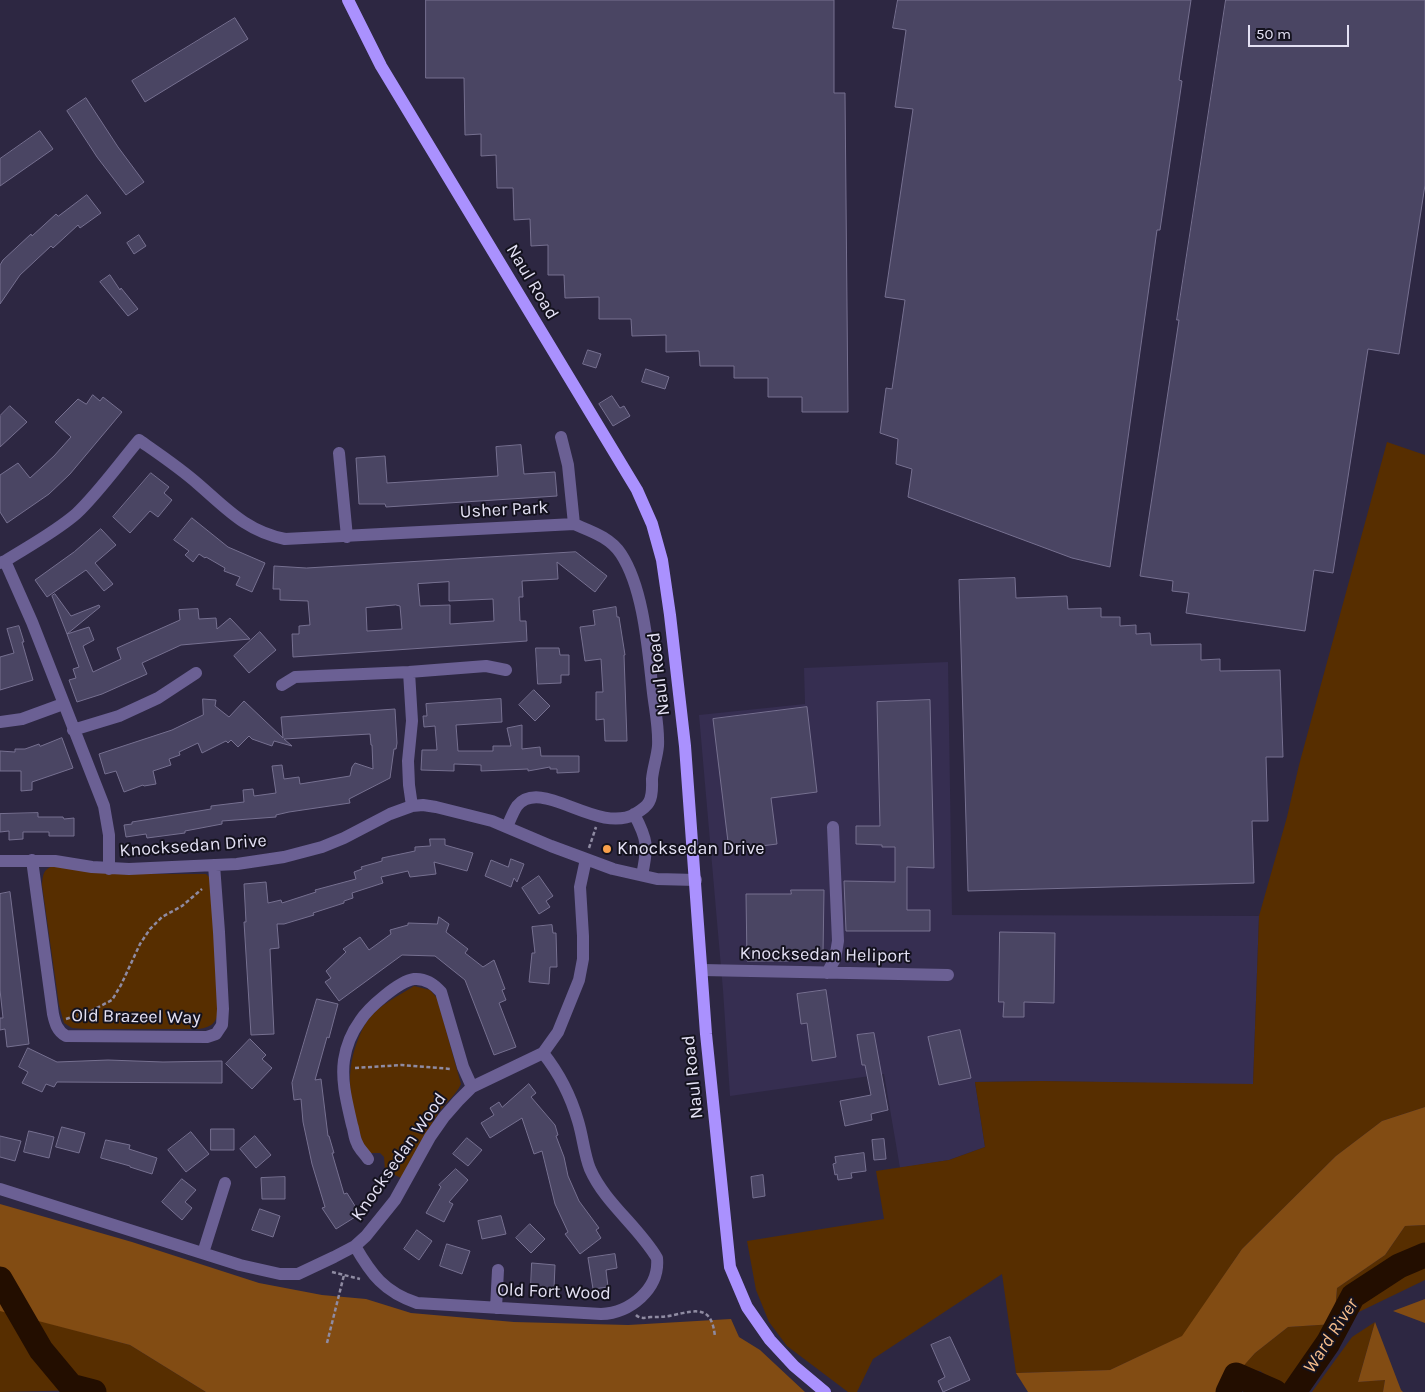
<!DOCTYPE html>
<style>
body{margin:0}
#map{position:relative;width:1425px;height:1392px;overflow:hidden;background:#2d2742;font-family:Karla,sans-serif}
canvas{display:block}
.scale{position:absolute;left:1248px;top:25px;width:101px;height:22px;box-sizing:border-box;border:2px solid #e4e1f4;border-top:0;padding-left:6px;font-size:15px;line-height:18px;white-space:nowrap;color:#e4e1f4;-webkit-text-stroke:4px #14121e;paint-order:stroke}
</style>
<div id="map">
<canvas width="1425" height="1392"></canvas>
<div class="scale">50 m</div>
</div>
<script>
const c = document.querySelector('canvas').getContext('2d');
c.lineJoin = 'round';
function fill(path, color) { c.fillStyle = color; c.fill(path, 'evenodd'); }
function trace(path, color, width, dash) { c.strokeStyle = color; c.lineWidth = width; c.lineCap = dash ? 'butt' : 'round'; c.setLineDash(dash || []); c.stroke(path); }
function write(font, color, halo, rows, align = 'center') {
  c.font = font + ' Karla,sans-serif'; c.lineWidth = 4; c.setLineDash([]); c.textBaseline = 'middle'; c.strokeStyle = halo; c.fillStyle = color; for (const [text, x, y, turn = 0] of rows) {
    c.save(); c.translate(x, y); c.rotate((+turn || 0) * Math.PI / 180); c.textAlign = isNaN(turn) ? turn : align; if (halo) c.strokeText(text, 0, 0); c.fillText(text, 0, 0); c.restore();
  }
}
const built = new Path2D(`
 M948,662l4,253 307,1 -6,169 -212,-4 -66,1 10,65 -36,13 -49,8 -16,-94 -154,22 -7,-106 -24,-275 106,-11 -1,-36z`);
const green = new Path2D(`
 M1387,442l38,13v652l-43,14 -46,35 -94,93 -59,87 -73,34 -94,3 -14,-99 -129,85 -16,33h-9l-61,-46 -18,-24 -13,-32 -9,-49 137,-22 -8,-48 73,-11 36,-13 -10,-65 66,-1 212,3 6,-168 28,-99 12,-52z
 M53,866l73,8h80l4,4 9,132c-3,13 -7,17 -20,19h-113l-14,-1 -8,-5 -5,-18 -17,-120c1,-11 1,-15 11,-19z
 M414,986l16,4 7,8 24,86c-5,11 -14,17 -21,27 -14,21 -27,44 -39,67l-16,-8 -1,-13 -4,-4h-14c-11,-36 -23,-67 -11,-105 3,-9 7,-20 13,-28 11,-15 30,-24 46,-34z
 M1425,1225v55l-91,44 -41,62 -13,-1 -20,-14 -21,-1 16,-17 33,-26 46,-3 3,-36 48,-33 20,-29z
 M0,1310l130,35 76,47h-116l-3,-2 -87,2z
 M1375,1322l-17,60 27,-2 -2,12h-71l40,-55z`);
const forest = new Path2D(`
 M1425,1107v118l-20,1 -20,29 -48,33 -3,36 -46,3 -33,26 -35,39h-192l-12,-19 94,-3 72,-34 60,-87 94,-93 46,-35z
 M0,1204l132,38 127,41 63,12 44,4 45,14 103,9 114,3 103,-6 8,18 21,13 45,42h-599l-76,-47 -130,-34z
 M1425,1299v24l-32,-12z
 M1375,1322l26,68 2,2h-20l2,-12 -27,2z`);
const river = new Path2D(`
 M0,1279l41,71 30,36 23,6
 M1228,1392l8,-17 39,17
 M1294,1392l34,-49 25,-47 46,-30 26,-11`);
const building = new Path2D(`
 M426,0h408v93h11l3,319h-46v-15h-34v-19h-34v-12h-34l-1,-15 -33,1v-17l-34,1 -1,-17h-32v-22l-34,1 -1,-23h-16v-30l-17,1 -1,-27 -16,1 -1,-32h-16l-1,-33 -15,1v-22l-16,1 -1,-57h-38z
 M898,0h293l-12,80 3,1 -22,149h-3l-47,337 -38,-9 -164,-61 4,-28 -16,-5 2,-25 -18,-6 6,-45 6,1 13,-89 -20,-3 28,-188 -18,-2 11,-77 -13,-2z
 M1226,0h199v185l-26,169 -31,-5 -35,224 -19,-3 -9,61 -119,-18 3,-20 -17,-2 1,-10 -33,-5 39,-256h-2z
 M235,18l13,21 -103,63 -13,-21z
 M86,98l32,49 26,35 -18,13 -29,-38 -30,-46z
 M40,131l13,18 -53,37v-27z
 M87,195l14,18 -21,15 -2,-3 -25,23 -2,-2 -31,29 -20,29v-39l3,-5 28,-26 1,2 24,-22 2,2z
 M139,235l7,11 -12,8 -7,-11z
 M110,275l10,15 1,-2 17,21 -10,7 -28,-34z
 M588,350l13,4 -5,14 -13,-4z
 M646,369l23,8 -4,12 -23,-7z
 M93,395l7,6 3,-4 19,15 -52,62 -21,20 -42,29 -7,-11v-37l18,-12 12,15 24,-22 17,-19 -16,-15 23,-23 8,5z
 M612,396l8,12 4,-2 6,10 -17,10 -14,-22z
 M10,406l17,16 -27,25v-31z
 M521,445l3,29 31,-2 2,24 -171,11 -1,-3h-26l-3,-46 29,-2 2,27 111,-7 -2,-29z
 M151,473l18,14 -5,6 8,7 -14,17 -8,-6 -20,22 -17,-16z
 M192,518l36,29 37,16 -13,29 -16,-7 4,-8 -16,-6 1,-3 -19,-11 -1,1 -6,-4 -6,8 -8,-7 4,-4 -15,-11z
 M101,529l15,16 -21,18 18,21 -9,7 -18,-21 -39,27 -12,-17 39,-28z
 M576,552l31,24 -12,16 -38,-30 1,17 -36,2 1,16h-4l1,24h6l1,20 -234,16 -1,-23h7v-8l11,-1 -2,-24 -28,-1v-11h-7l1,-23 32,2zM449,582v19l44,-2 1,22 -44,3v-19l-30,1 -2,-22zM396,605l4,1 2,23 -35,2 -1,-23z
 M1015,578l1,20 51,-2 1,13 33,-1v9h19v9l16,-1v9l14,-1 1,12 50,-1v16l19,-1v12l60,-1 3,87h-17l2,64h-16l2,62 -286,8 -9,-311z
 M55,594l16,22 28,-11 1,2 -33,27 -15,-38z
 M616,607l1,10h2l6,38h-1l3,86h-22l-1,-22 -8,1v-28h7l-2,-33 -16,2 -5,-34 15,-2 -2,-14z
 M198,609l1,10 17,-1 1,11 13,-11 20,21 -69,6 -39,18 5,11 -45,20 -25,8 -8,-22 7,-2 -3,-9 6,-2 -12,-33 22,-7 5,13 -11,6 10,26 28,-13 -4,-11 63,-28 -1,-10z
 M19,626l5,16h-2l11,38 -33,10v-33l14,-4 -7,-24z
 M260,632l16,18 -27,23 -15,-17z
 M536,648h23l1,7h9v20h-8v8l-23,1z
 M534,690l16,16 -15,15 -16,-16z
 M203,699l13,1 -1,6 14,11 15,-16 39,37 -2,-21 114,-8 2,34 -1,6h-2l-4,29 -41,21 1,4 -61,9 -13,3v2l-54,4v3l-37,7v2l-38,5 -1,-4 -20,3 -2,-12 8,-1v-2l79,-13v-3l33,-4 -1,-12 10,-1 1,7 22,-3 -4,-27 10,-1 2,14 15,-2 1,7 50,-8 2,-9 3,-4 18,6 -1,-24h-1l-1,-11 -86,5 8,7 -18,-5 -2,5 -20,-7 -3,-3 -11,11 -7,-7 -3,3 -2,-2 -24,12 -4,-10 -19,9 1,3 -11,4 2,6 -18,6 3,13 -12,2 -1,-1 -19,7 -8,-21 -11,3 -6,-20 73,-24 31,-15z
 M501,699l1,23 -46,3 2,26h35v-5h18l-4,-18 15,-3v24l18,-2 1,9h38v16l-22,1v-4h-7v-2l-22,4v-2l-47,2v-6l-27,-1v7l-33,-1 1,-20h15l-2,-24 -11,1 -1,-11h4l-1,-12z
 M930,700l4,168 -27,-1v43h23v21h-84l-2,-50 51,1v-35h-13v-2l-26,-1v-18h24l-3,-124z
 M807,707l10,85 -46,6 6,46 -48,6 -16,-131z
 M62,738l11,30 -41,14v8l-11,1v-20h-21v-20l15,1v-3h10l14,-5 1,2z
 M38,813v4h25l1,2 10,-1v18h-25v-4h-26v7l-14,1v-9l-9,1v-18z
 M430,839h15v6l28,8 -6,18 -33,-9 2,12 -26,3 -2,-6 -27,6 2,6 -31,10 1,5 -9,3v2l-31,10 1,2 -30,9h-7l2,24 -9,1 4,85 -23,1 -7,-113h2l-2,-38 22,-2 2,21 13,-3 1,3 34,-11 -1,-2 41,-11 -2,-7 8,-3 -1,-2 21,-6v-3l33,-7v-4l15,-1z
 M511,859l13,5 -7,18 -3,-4 -3,9 -26,-11 6,-16 17,7z
 M539,876l14,20 -7,5 4,6 -11,7 -17,-26z
 M791,890h33l-1,64h-35l1,7h-42l-1,-67h45z
 M10,892l19,152 -22,3 -2,-18 -5,1v-12h3l-3,-28v-96z
 M439,917l10,7 -3,8 22,17 -3,4 18,14 11,-7 11,29 -3,1 4,10 -7,3 17,44 -22,8 -29,-75 -30,-24 -33,-1 -63,46 -14,-19 6,-4 -5,-7 20,-19 -3,-3 17,-12 9,13 22,-16 -1,-4 18,-5v-2l29,1z
 M552,925l1,8h3l1,34h-7l-1,17 -20,-2 3,-29h3l-3,-26z
 M1000,932l55,1 -1,70 -30,-1v15h-21l1,-15h-5z
 M826,990l10,67 -24,4 -5,-38 -6,1 -4,-30z
 M317,999l21,5 -9,34 -2,-1 -12,43 6,-1 7,57h1l5,17h-2l12,41 3,-1 13,21 -24,15 -14,-21 3,-1 -13,-43 -9,-42 -2,-23 -7,1 -2,-17z
 M960,1030l11,48 -32,7 -11,-48z
 M874,1033l14,77 -17,4 1,6 -27,6 -5,-25 31,-6 -6,-30h-3l-5,-30z
 M250,1039l16,16 -4,4 10,9 -20,21 -26,-25z
 M28,1048l29,14 51,-2 55,2 59,-1v22l-165,-1 -3,5 -8,-3 -4,8 -20,-9 6,-11 -9,-5z
 M529,1084l7,9 -5,4 24,28 3,10 -2,1 8,21 4,19 11,25 20,27 -3,2 5,8 -21,16 -15,-20 3,-2 -13,-28 -13,-53 -8,3 -12,-36 -32,20 -9,-15 13,-8 -4,-7 9,-6 3,5z
 M62,1127l23,6 -6,20 -23,-6z
 M211,1129h23v21h-23z
 M29,1131l25,6 -5,21 -25,-6z
 M191,1132l18,22 -23,18 -18,-22z
 M0,1136l21,5 -6,20 -15,-4z
 M255,1136l16,19 -15,13 -16,-19z
 M467,1138l15,12 -14,16 -15,-12z
 M884,1139l2,20 -12,1 -2,-20z
 M106,1140l24,5 -1,4 28,9 -5,16 -22,-7v-1l-29,-8z
 M864,1153l2,18 -15,2 1,5 -14,2 -1,-6 -2,1 -2,-11 3,-1 -1,-6z
 M456,1169l12,11 -19,22 4,2 -9,18 -18,-9 15,-26 -2,-2z
 M763,1175l2,21 -12,2 -2,-21z
 M285,1177v22h-23l-1,-21z
 M182,1179l14,11 -11,12 7,6 -10,12 -20,-18z
 M260,1209l20,7 -7,21 -21,-7z
 M501,1216l5,18 -24,5 -4,-18z
 M530,1224l15,15 -14,14 -15,-15z
 M417,1230l15,11 -13,19 -15,-11z
 M447,1244l23,7 -8,23 -22,-8z
 M615,1254l2,14 -11,2 2,17 -15,2 -5,-31z
 M532,1263l23,2 -1,24 -23,-2z
 M950,1337l20,43 -27,12 -5,-11 7,-4 -14,-32z`);
const path = new Path2D(`
 M589,848l7,-21
 M66,1019l25,-8 21,-11 9,-15 19,-41 10,-15 12,-12 20,-11 20,-17
 M355,1068l47,-3 49,4
 M332,1272l28,7
 M636,1315c4,4 9,3 15,2 8,0 15,0 23,-2 25,-6 38,-8 41,22
 M327,1343l17,-68`);
const minor = new Path2D(`
 M561,437l7,28 6,59
 M339,453l8,84
 M5,561l27,61 72,184 5,29v34
 M0,563l5,-2c24,-15 50,-29 71,-47 23,-22 42,-49 63,-74 20,14 41,28 59,44 29,25 48,47 87,55l289,-15c16,7 36,13 47,30 23,35 27,97 32,139 2,17 6,35 5,53 -1,11 -5,22 -6,33 0,8 1,16 -3,23 -2,4 -9,9 -14,12 -38,21 -94,-38 -118,-8 -4,6 -7,14 -10,21
 M409,672l3,49 -4,40 1,24 3,21
 M282,685l13,-8 114,-5 77,-6 20,4
 M0,722l22,-3 41,-15
 M73,730l46,-14 39,-18 38,-25
 M634,814c14,26 14,33 8,61
 M32,860l21,154c2,9 4,17 13,22l141,1 9,-3 6,-9 1,-16 -4,-77 -5,-67
 M0,861h55l37,6 37,2 108,-5 47,-7 38,-10 22,-9 46,-24 22,-8 11,-1 13,2 56,14 59,25 62,23 44,10 39,1
 M702,970l246,5
 M827,973l8,-14 3,-18 -5,-114
 M368,1159c-3,-5 -9,-10 -11,-16 -3,-5 -3,-13 -5,-18 -5,-22 -11,-43 -8,-65 2,-13 8,-28 16,-39 8,-13 39,-40 54,-42 11,-1 20,5 27,13l22,75 9,20
 M0,1189l240,76 40,9h18l36,-17 21,-11 11,-10 29,-36 35,-63 14,-20 14,-16 14,-14 71,-34 15,-21 21,-52 4,-21v-23l-3,-49 6,-28
 M355,1246c16,28 29,46 62,57l184,11c29,-1 59,-25 56,-56 -19,-32 -52,-55 -67,-89 -6,-15 -7,-32 -12,-48 -7,-24 -19,-48 -35,-68
 M203,1253l22,-70
 M496,1308l2,-38`);
const major = new Path2D(`
 M348,0l33,66 256,424 15,34 10,36 8,55 15,131 21,288 24,233 17,40 23,33 24,26 31,26`);
const markers = [
 [607,849,5,"#f8a04b"]
];
const streetNames = [
 ["Naul Road",532,282,59],
 ["Usher Park",504,510,-3],
 ["Naul Road",659,674,-97],
 ["Knocksedan Drive",193,846,-4],
 ["Knocksedan Heliport",825,955,1],
 ["Old Brazeel Way",136,1017,1],
 ["Naul Road",693,1077,-96],
 ["Knocksedan Wood",399,1157,-55],
 ["Old Fort Wood",554,1292,2]
];
const poiNames = [
 ["Knocksedan Drive",617,849]
];
const waterNames = [
 ["Ward River",1331,1336,-57]
];
fill(built, '#362e51');
fill(green, '#572e00');
fill(forest, '#824c13');
trace(river, '#230e00', 25);
fill(building, '#4a4563');
trace(building, '#767090', 1);
trace(path, '#8f8ba2', 2.5, [4, 2.5]);
trace(minor, '#6b6094', 12);
trace(major, '#aa91fe', 12);
for (const [x, y, r, color] of markers) { const dot = new Path2D(); dot.arc(x, y, r, 0, 2 * Math.PI); c.fillStyle = color; c.fill(dot); trace(dot, '#14121e', 2); }
write('18px', '#e4e1f4', '#14121e', streetNames);
write('18px', '#e4e1f4', '#14121e', poiNames, 'left');
write('italic 19px', '#f6bd8c', '#14121e', waterNames);
</script>
